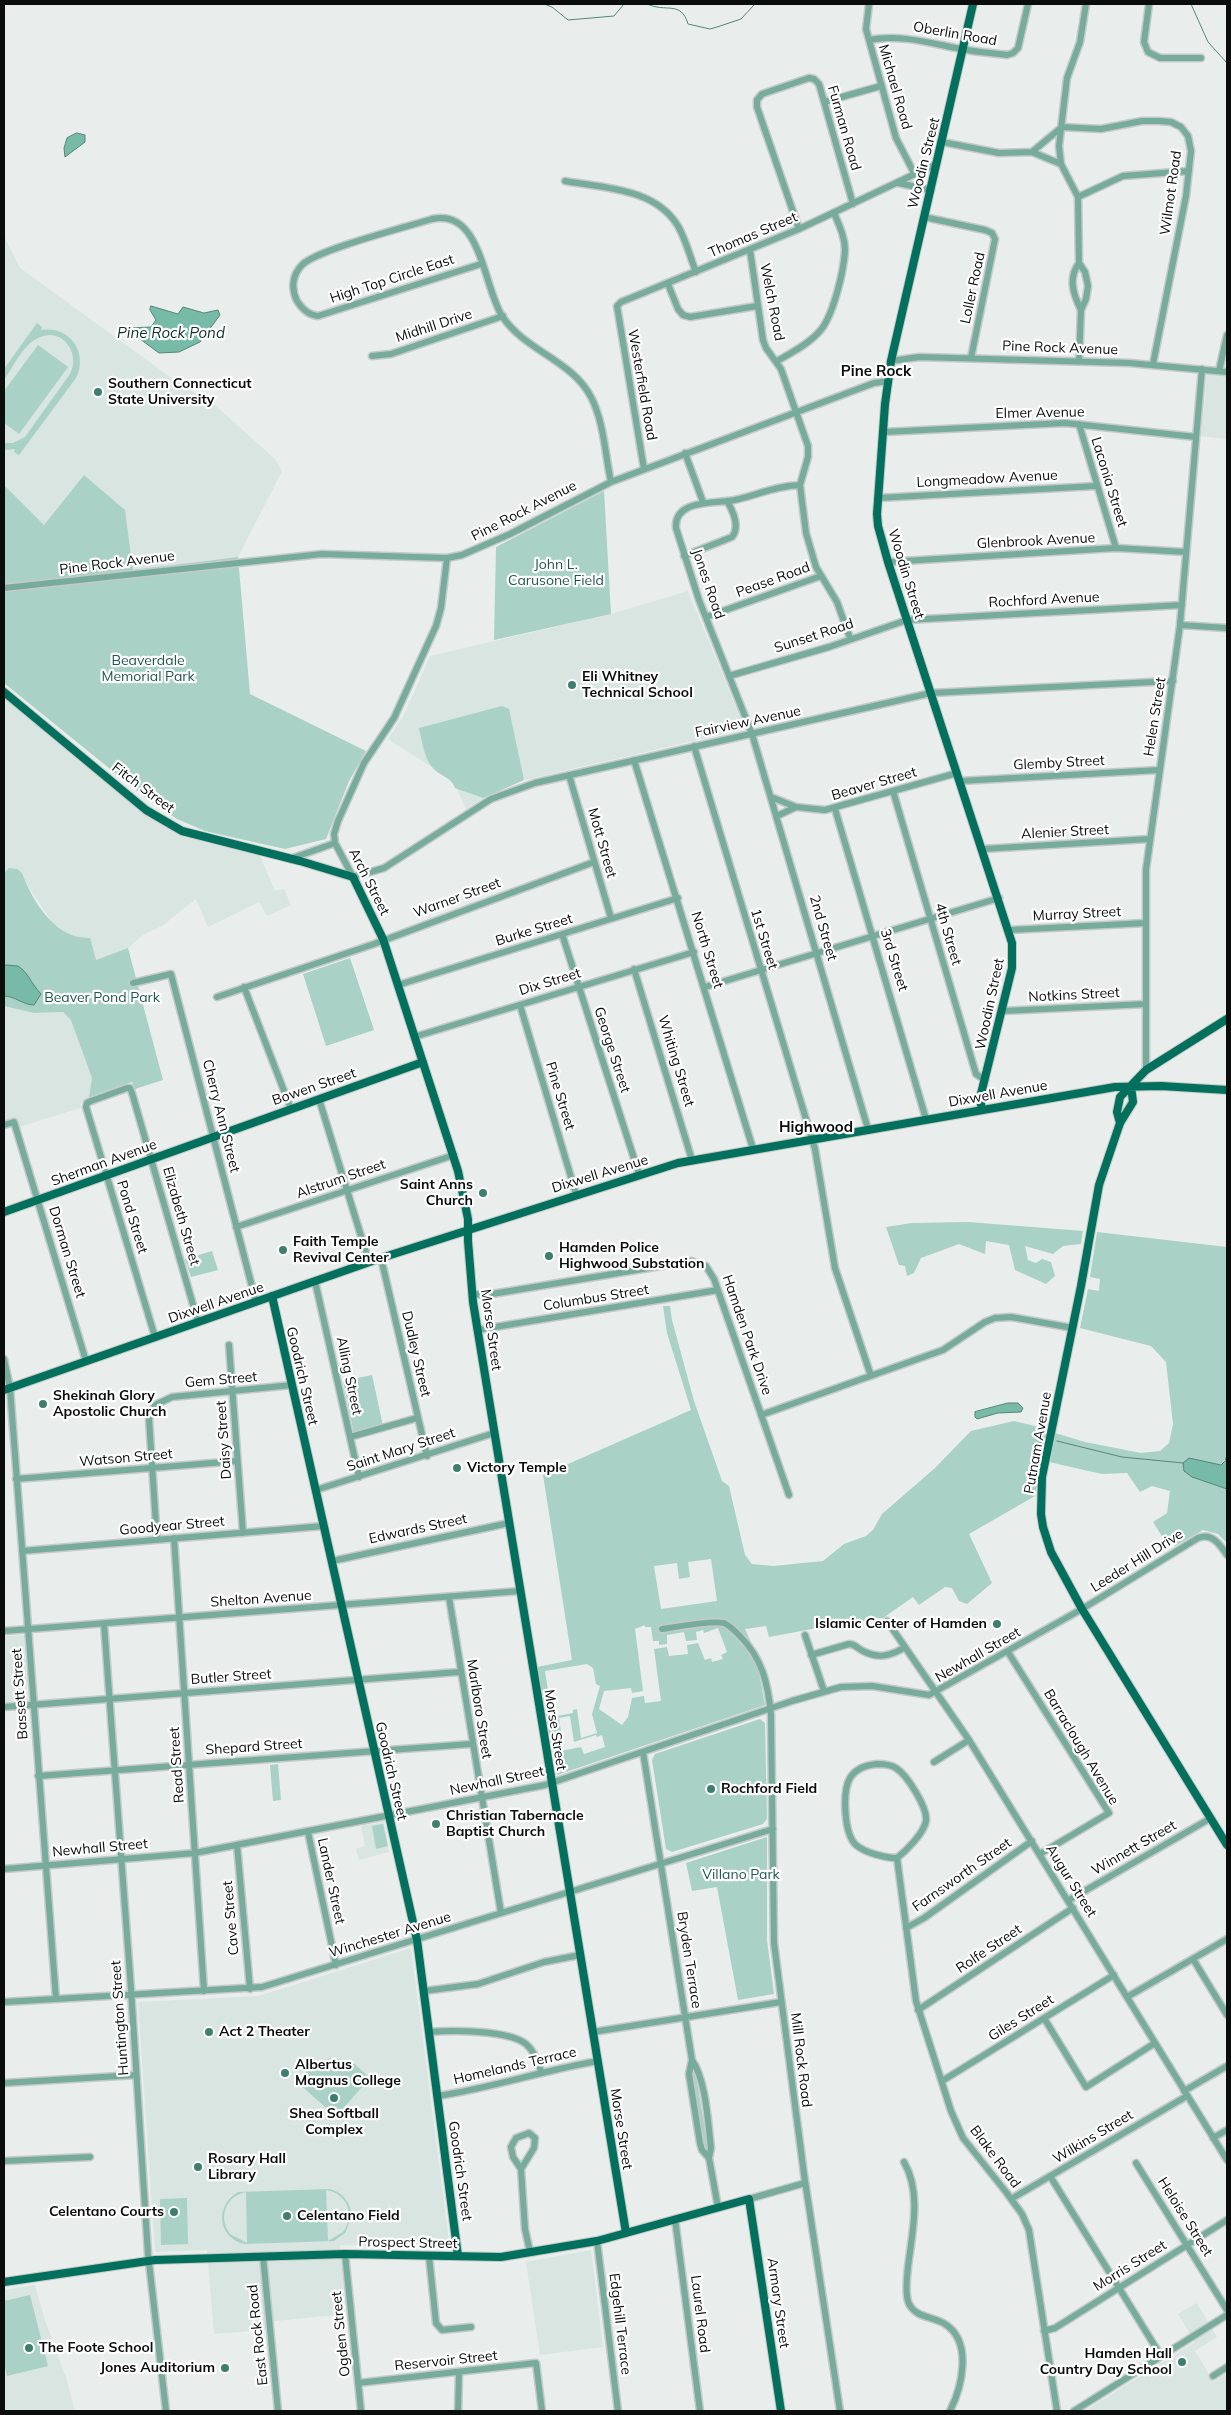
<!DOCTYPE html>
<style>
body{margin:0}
#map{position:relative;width:1231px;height:2415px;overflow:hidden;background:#e9eeec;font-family:Mulish,sans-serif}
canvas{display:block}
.frame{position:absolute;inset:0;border:5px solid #0b0d0c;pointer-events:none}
</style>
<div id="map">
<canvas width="1231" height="2415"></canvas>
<div class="frame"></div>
</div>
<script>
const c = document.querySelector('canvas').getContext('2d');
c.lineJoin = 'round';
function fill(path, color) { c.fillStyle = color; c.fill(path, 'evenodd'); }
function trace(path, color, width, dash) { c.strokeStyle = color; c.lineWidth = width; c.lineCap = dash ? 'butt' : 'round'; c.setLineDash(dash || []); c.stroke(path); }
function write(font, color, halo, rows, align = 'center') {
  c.font = font + ' Mulish,sans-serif'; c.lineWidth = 4.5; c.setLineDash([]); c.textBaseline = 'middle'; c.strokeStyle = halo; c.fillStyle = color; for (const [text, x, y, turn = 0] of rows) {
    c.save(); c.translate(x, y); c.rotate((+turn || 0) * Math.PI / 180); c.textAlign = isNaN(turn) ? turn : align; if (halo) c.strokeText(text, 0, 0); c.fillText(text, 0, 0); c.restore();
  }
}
const built = new Path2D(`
 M4,236l16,32 149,108 48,31 58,52 7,12 -44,86 -105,13 -8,-60 -41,-35 -40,50 -40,-40z
 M1207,374l20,2v63l-26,-3z
 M688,591l57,138 -221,51 -41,18 -17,11 -13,-28 -65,-42 16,-24 26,-59 181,-42z
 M4,693l142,117 36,21 76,20 17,40 9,-2 7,16 -24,11 -8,-14 -51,25 -12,-28 -34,27 -19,9 -15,13 -32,12 -14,-22 -15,-4 -15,-12 -26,-39 -4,-10 -13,-5 -5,5z
 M4,1006l30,7 28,-1 10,8 20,58 -3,19 -8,6 -1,5 -61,19 -3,-9 -12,4z
 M24,1635l4,65 -24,2v-66z
 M384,1822l5,30 -30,8 -3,-11 9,-3 -4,-20z
 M411,1948l39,300 -110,-3 5,69 -79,8v8l-52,4 -7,-84 -52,2 -17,-250 121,-6z
 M591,2250l12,97 -63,8 -14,-93z
 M35,2285l9,32 22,61 9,33h-71v-121z
 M1197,2303l20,34 -22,14 19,31 13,-9v38h-142l110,-69 -17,-28z`);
const green = new Path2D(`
 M37,323l5,4 -1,3c28,-5 48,22 35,48l-57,77 -5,-3 1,-3 -11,1v-7h9l12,-6 45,-63c11,-21 -8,-48 -32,-36 -15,7 -25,29 -34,42v-11z
 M38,345l30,22 -49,67 -15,-11v-32z
 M84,475l41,35 8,60 105,-13 12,137 116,57 -17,30 -23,58 -41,10 -80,-18 -28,-12 -31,-21 -142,-115v-198l40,40z
 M604,491l7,123 -117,26 2,-93z
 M502,706l7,3 15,71 -41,18 -28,-10c-4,-12 -16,-12 -23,-21 -8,-10 -10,-26 -13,-39z
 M9,868l8,1 5,4c11,29 33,66 68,65l6,22 32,-12 35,132 -28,9 -3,-7 -43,15 3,-19 -21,-58 -8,-8 -29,1 -30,-7v-10l10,1 20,8 6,-11c-8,-9 -13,-20 -22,-28l-14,1v-94z
 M350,958l24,72 -48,16 -23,-72z
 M968,1222l115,9 -2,13 -18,2 -10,8 -28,-8 3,14 8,3 6,-4 9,3 4,14 -9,8 -31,-14 -6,-25 -23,-4 -1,13 -26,-10 -38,14 -7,15 -7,3 -2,-10 -6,-1 -13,-38 26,-4z
 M1097,1232l130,15v208c-3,12 -24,17 -35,22l35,12v54l-9,-9 -15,-4 -28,16 -5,-7 -7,-1 -10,-16 14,-9 3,-22 -18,-5 -12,6 -13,-19 -25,1 -53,-12 6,-29 30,9 56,11 19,-2 9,-8 4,-19 -7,-62 -15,-16 -71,-18 8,-39 11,2 1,-12 -10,-2z
 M212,1251l6,19 -27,7 -6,-18z
 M663,1306h7l2,14 22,81 28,80 7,5 16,69 7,9 21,2 50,-5 21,-17 22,-8 7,-6 9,-16 53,-46 36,-37 43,-10 33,8 -12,67 -66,38 23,49 -25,21 -8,-3 -7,-13 -7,-1 -26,18 -6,-8 -30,21h-7l-7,5 -9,-3 -91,17 -3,-11 -21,3 6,13 -4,4 11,21 7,38 -208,70 -20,-108 35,-7 -29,-185 148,-65 -24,-77zM711,1559l6,42 -56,8 -7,-43 23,-3 2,16 11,-2 -2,-15zM645,1625v2h6l2,14h6v4l8,-1v-9l17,-3 2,9 11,-1 -1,-8 7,-2 1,3 14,-5 9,24 -6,3 2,4 -11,3 -1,-4 -6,2 -7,-17 -11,2 1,9 -19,2 -2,-9 -13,2 7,52 -16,2 -1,-7 -12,2 -4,19 -6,8 -23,-16 5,-18 27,-3 1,5 11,-2 -8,-62zM587,1664l6,4 3,16 4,2 -8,28 5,19 -16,5 -4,-29 -4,1v3l-21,4 -7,-46zM570,1716l4,26 22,-7 1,2 5,-2 3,12 -21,7 -3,-7 -20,4 -1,-4 3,-1 -4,-28z
 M372,1375l11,51 -29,8 -11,-53z
 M760,1719l5,4 2,96 -4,5 -91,28 -6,-3 -14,-89 3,-6z
 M278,1764l3,36 -8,1 -3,-36z
 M383,1824l5,22 -12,3 -4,-23z
 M767,1837v103l7,54 -36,6 -21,-113 -25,4 -6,-28z
 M332,2058l19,3 19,17 -32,36h-5l-36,-32 17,-19z
 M695,2069l13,79 -2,1 -2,-2 -13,-76z
 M330,2189c14,4 20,14 22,27l-7,17 -11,8 -90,3c-27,-7 -29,-39 -6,-52zM326,2190c21,3 30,25 17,42l-15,9zM246,2192l1,50v1l-17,-9c-12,-16 -5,-38 16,-42z
 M187,2198l1,46 -27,1 -1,-46z
 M30,2295l18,71 -41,10 -3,-14v-61z`);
const water = new Path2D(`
 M77,133l8,2v7l-20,15 -1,-9 3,-10z
 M151,306l27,8 5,-7 21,6 14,-3 2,5 -20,27 -21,10 -20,1 -19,-14h-6l-5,-4 1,-7 21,-1 5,-7 -6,-10z
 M6,965l12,1c10,6 14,19 23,28l-7,11c-11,0 -19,-9 -30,-9v-29z
 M1008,1403h10l5,5 -2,4 -23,1 -21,6 -2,-2v-5z
 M1227,1455v34l-35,-12 -8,-6 -1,-8 6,-5 32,7 4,-4z`);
const stream = new Path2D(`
 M544,4l8,3 16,13 46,-4 10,-12
 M647,4c19,9 34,-4 41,20l22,5 7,-2 24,-8 14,-15
 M1191,4l17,38 19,21
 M1057,1441l65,16 61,6
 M1033,1444l10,-2`);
const minor = new Path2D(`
 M869,4l-3,25 30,109 18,35
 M1149,4l-5,38 4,10 12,6h41
 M869,40c32,-6 60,3 92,9 15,3 30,4 46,6l6,-2 5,-5 10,-44
 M824,102l57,-16
 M942,142l57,11 33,-1 29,12
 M1032,152l30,-25 39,2 41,-8h17l12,1 10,5 7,9 3,15 -5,45 -33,168
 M565,181c39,7 90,7 113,45 8,14 12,31 18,46
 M898,183l33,7
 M1078,197l45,-21 66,-5
 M924,217l61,13 7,3 3,6 -24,119
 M799,229l-42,-122v-7l5,-6 47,-16 5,1 5,5 34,120
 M750,250l13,90 3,8 15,21 27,77v11l-8,28 6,48 10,34 21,35 13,36
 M1079,263c-11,15 -6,31 2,47
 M481,264l-163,52c-10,-1 -16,-7 -21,-15 -6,-12 -5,-26 5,-36 14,-15 104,-38 130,-46 49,-11 51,66 70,97 23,35 70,44 89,81 13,25 14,57 20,85
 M668,284l10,25 5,6 7,2 67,-11
 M372,356l19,-2 112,-38
 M777,361c14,-8 30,-16 41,-28 15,-14 26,-63 27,-83 0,-13 -6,-25 -11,-37
 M891,361l28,-4 210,6 98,9
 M1079,362l2,-52 5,-11 2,-13 -3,-14 -6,-9 -1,-66 -17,-33 -2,-18 8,-68 13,-36 6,-38
 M1219,371l8,-36
 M1079,424l37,124
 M884,432l181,-9 131,14
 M685,453l18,49
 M644,469l-27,-163 4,-4 178,-73 137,-65
 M800,485c-29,1 -48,13 -72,16 -18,2 -54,0 -52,27l23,72 53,134 116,395
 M878,498l218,-12
 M684,556l48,-19c8,-10 1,-26 -5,-36
 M447,558l-6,50 -5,18 -42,92 -30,45 -26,58 -4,13 1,9 18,34 31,-9 107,-69 44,-16 396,-90 242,-12
 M888,562l228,-14 70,4
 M4,588l318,-34 125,4 15,-3 48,-21 101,-52 263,-99 14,-2
 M706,617l115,-41
 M1180,625l47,3
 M729,676l100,-29 78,-27 275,-15
 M694,746l121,403 20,119 36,108
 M634,760l119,389
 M569,775l42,143
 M960,781l199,-11
 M893,791l83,283 9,6
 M771,797l25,10 29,3 132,-37
 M835,809l91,310
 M777,816l19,-9
 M983,849l166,-10
 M290,859l45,-16
 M1009,930l137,-7
 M562,934l77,240
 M634,969l58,191
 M133,983l38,-9 85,328
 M398,985l280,-87
 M244,987l47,122
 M705,987l294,-89
 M217,997l157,-53 220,-82
 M520,1005l56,189
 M1003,1011l143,-7
 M414,1037l280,-85
 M1146,1070v-200l34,-245 22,-256
 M319,1099l50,163
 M4,1125l10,-3 72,239
 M236,1227l218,-72
 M381,1258l46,198
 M315,1281l44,196
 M473,1294l13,1 205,-34 15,5 8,13 75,216
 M477,1330l241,-40
 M155,1337l-69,-230 1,-4 4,-2 36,-13h3l2,5 66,229
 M229,1345l14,188
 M4,1359l6,29 46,611
 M761,1415l182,-65 42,-28 10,-4 16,-1 62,11
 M350,1437l67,-19
 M16,1479l221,-18
 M316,1490l178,-57
 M174,1538l30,453
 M157,1540l-8,-121 6,-14 17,-8 120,-12
 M22,1551l302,-25
 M332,1561l177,-38
 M449,1597l52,316
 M887,1621l82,119 258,420
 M104,1624l27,365 17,265 18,157
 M662,1629c14,-2 50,-9 62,-6 5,2 11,8 15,12 23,23 29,48 32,80l3,228 30,231 36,237
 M4,1631l516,-40
 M805,1635l19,56
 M1008,1652l101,161 -69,41
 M811,1655l38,-11c6,0 8,4 14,7 15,8 28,5 42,-4
 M4,1707l455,-35
 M643,1752l49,308c14,20 16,63 19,88l-2,10 9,49
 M934,1762l35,-22
 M877,1764c6,0 13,0 19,4 11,7 32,40 30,53 -2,12 -20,30 -29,37 -11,0 -32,-5 -41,-13 -12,-11 -14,-53 -6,-67 6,-10 16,-13 27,-14z
 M38,1776l433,-32
 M308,1832l28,133
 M237,1845l13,144
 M897,1858l19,143 35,110 12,27 43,54 16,22 7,16 28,181
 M4,1869l191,-16 350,-68 247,-84 49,-14 31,-1 57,9 153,-86 116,-71c14,-6 22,7 29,17
 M1069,1900l142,-82
 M906,1928l18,-10 108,-77
 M1193,1959l34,56
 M424,1991l54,-7 66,-22 36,-7
 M1127,1997l100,-58
 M4,2002l258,-15 511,-158
 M918,2010l155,-102
 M1044,2018l42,69 69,-44
 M429,2032c22,-2 80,-2 97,12 8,7 12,17 15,27
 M593,2032l188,-30
 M692,2060l-3,14 11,69 2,7 7,8
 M942,2081l172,-106
 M4,2083l132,-8
 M1184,2091l43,-25
 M438,2096c54,-8 106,-26 160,-35
 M529,2133l6,5 -1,10 -13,21 -8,-12 -2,-10 5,-9z
 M1213,2138l14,-8
 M4,2161l86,-4
 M904,2162c18,31 8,71 4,105 -1,10 -3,24 0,34 5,17 25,15 37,23 28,18 17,63 5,87
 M1136,2163l91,147
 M521,2169l4,60 5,23
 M1050,2176l111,180
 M749,2199l56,-16
 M1011,2199l176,-103
 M675,2219l25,192
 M597,2241l21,170
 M345,2254l16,157
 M263,2256l15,155
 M429,2256l7,67 6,7 29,-3
 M1044,2331l11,-3 172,-108
 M1213,2376l14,-9
 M358,2383l178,-20 6,48
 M458,2411l1,-38
 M1074,2411l153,-96`);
const major = new Path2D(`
 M973,4l-82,357 -6,43 -8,110 1,12 10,36 124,381v25l-32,130 2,12
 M4,692l142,118 36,21 118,30 53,16 30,62 75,232 10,48v22l5,61 153,931
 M1131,1086l2,16 -13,21 -21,62 -18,101 -39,191 -1,37 2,13 8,25 31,57 145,236
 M1120,1123l-3,-11 3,-15 26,-27 81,-51
 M4,1212l419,-150
 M272,1296l145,644 41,316
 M4,1390l377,-132 297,-95 437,-76 46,-1 66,4
 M4,2282l151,-22 190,-6 156,3 96,-16 152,-42 32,212`);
const markers = [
 [98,392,5,"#3d7e6d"],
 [572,685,5,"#3d7e6d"],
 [483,1193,5,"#3d7e6d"],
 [283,1250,5,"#3d7e6d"],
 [549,1256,5,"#3d7e6d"],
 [43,1404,5,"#3d7e6d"],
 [457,1468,5,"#3d7e6d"],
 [997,1624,5,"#3d7e6d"],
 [711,1789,5,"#3d7e6d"],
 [436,1824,5,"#3d7e6d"],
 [209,2032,5,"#3d7e6d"],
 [285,2073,5,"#3d7e6d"],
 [334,2098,5,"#3d7e6d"],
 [198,2167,5,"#3d7e6d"],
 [174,2212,5,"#3d7e6d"],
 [287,2216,5,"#3d7e6d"],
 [29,2348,5,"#3d7e6d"],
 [1182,2362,5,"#3d7e6d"],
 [225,2368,5,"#3d7e6d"]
];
const streetNames = [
 ["Oberlin Road",955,34,10],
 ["Michael Road",895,87,74],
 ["Furman Road",844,128,74],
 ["Woodin Street",924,163,-76],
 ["Wilmot Road",1171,193,-82],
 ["Thomas Street",753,235,-23],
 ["High Top Circle East",392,279,-18],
 ["Loller Road",973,288,-78],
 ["Welch Road",772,302,79],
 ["Midhill Drive",434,326,-18],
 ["Pine Rock Avenue",1060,348,2],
 ["Westerfield Road",642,385,80],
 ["Elmer Avenue",1040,413,-1],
 ["Longmeadow Avenue",987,479,-3],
 ["Laconia Street",1109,482,73],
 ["Pine Rock Avenue",524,511,-27],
 ["Glenbrook Avenue",1036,541,-3],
 ["Pine Rock Avenue",117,563,-7],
 ["Woodin Street",906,574,73],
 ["Pease Road",773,580,-20],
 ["Jones Road",708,584,71],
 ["Rochford Avenue",1044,600,-3],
 ["Sunset Road",814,636,-18],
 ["Helen Street",1155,717,-81],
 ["Fairview Avenue",748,722,-12],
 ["Glemby Street",1059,763,-3],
 ["Beaver Street",874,784,-16],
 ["Fitch Street",143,788,37],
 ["Alenier Street",1065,832,-3],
 ["Mott Street",602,843,74],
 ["Arch Street",369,882,63],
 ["Warner Street",457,898,-20],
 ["Murray Street",1077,914,-3],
 ["2nd Street",823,928,74],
 ["Burke Street",534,930,-17],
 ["4th Street",948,934,74],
 ["1st Street",764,939,73],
 ["North Street",707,950,73],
 ["3rd Street",894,960,73],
 ["Dix Street",550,982,-17],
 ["Notkins Street",1074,995,-3],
 ["Woodin Street",990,1004,-78],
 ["George Street",612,1050,72],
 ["Whiting Street",676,1061,73],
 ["Bowen Street",314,1087,-19],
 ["Dixwell Avenue",998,1094,-10],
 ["Pine Street",560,1096,73],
 ["Cherry Ann Street",221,1116,76],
 ["Sherman Avenue",104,1163,-20],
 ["Dixwell Avenue",600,1174,-17],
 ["Alstrum Street",341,1179,-19],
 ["Elizabeth Street",181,1216,74],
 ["Pond Street",132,1217,73],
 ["Dorman Street",67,1252,73],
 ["Columbus Street",596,1298,-9],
 ["Dixwell Avenue",216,1303,-19],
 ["Morse Street",491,1330,82],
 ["Hamden Park Drive",747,1335,71],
 ["Dudley Street",416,1354,77],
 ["Goodrich Street",302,1376,77],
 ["Alling Street",349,1376,78],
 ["Gem Street",221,1380,-5],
 ["Daisy Street",224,1440,-94],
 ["Putnam Avenue",1038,1443,-80],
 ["Saint Mary Street",401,1450,-18],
 ["Watson Street",126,1458,-5],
 ["Goodyear Street",172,1526,-5],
 ["Edwards Street",418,1529,-12],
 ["Leeder Hill Drive",1137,1561,-32],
 ["Shelton Avenue",261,1599,-4],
 ["Newhall Street",978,1655,-30],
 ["Butler Street",231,1677,-4],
 ["Bassett Street",20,1694,-94],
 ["Marlboro Street",479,1709,81],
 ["Morse Street",555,1730,81],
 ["Shepard Street",254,1747,-4],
 ["Barraclough Avenue",1081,1747,59],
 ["Read Street",177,1765,-94],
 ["Goodrich Street",391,1771,77],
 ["Newhall Street",497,1781,-12],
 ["Newhall Street",100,1848,-5],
 ["Winnett Street",1134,1848,-30],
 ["Farnsworth Street",962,1875,-35],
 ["Lander Street",331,1881,78],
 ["Augur Street",1071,1881,58],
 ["Cave Street",231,1918,-95],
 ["Winchester Avenue",390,1935,-17],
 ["Rolfe Street",989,1949,-34],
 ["Bryden Terrace",689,1960,81],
 ["Huntington Street",120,2018,-94],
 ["Giles Street",1021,2018,-32],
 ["Mill Rock Road",801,2060,83],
 ["Homelands Terrace",515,2066,-13],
 ["Morse Street",621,2129,81],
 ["Wilkins Street",1093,2137,-31],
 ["Blake Road",995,2157,53],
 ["Goodrich Street",460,2171,82],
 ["Heloise Street",1185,2217,58],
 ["Prospect Street",408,2243,1],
 ["Morris Street",1130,2266,-32],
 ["Armory Street",778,2303,82],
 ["Laurel Road",700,2314,83],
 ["Edgehill Terrace",620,2324,83],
 ["Ogden Street",341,2334,-96],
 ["East Rock Road",258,2335,-96],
 ["Reservoir Street",446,2361,-6]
];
const poiNames = [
 ["Southern Connecticut",108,384],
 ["State University",108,400],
 ["Eli Whitney",582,677],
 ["Technical School",582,693],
 ["Saint Anns",473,1185,"right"],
 ["Church",473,1201,"right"],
 ["Faith Temple",293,1242],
 ["Revival Center",293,1258],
 ["Hamden Police",559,1248],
 ["Highwood Substation",559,1264],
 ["Shekinah Glory",53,1396],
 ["Apostolic Church",53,1412],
 ["Victory Temple",467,1468],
 ["Islamic Center of Hamden",987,1624,"right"],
 ["Rochford Field",721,1789],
 ["Christian Tabernacle",446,1816],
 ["Baptist Church",446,1832],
 ["Act 2 Theater",219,2032],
 ["Albertus",295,2065],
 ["Magnus College",295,2081],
 ["Shea Softball",334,2114,"center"],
 ["Complex",334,2130,"center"],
 ["Rosary Hall",208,2159],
 ["Library",208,2175],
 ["Celentano Courts",164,2212,"right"],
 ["Celentano Field",297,2216],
 ["The Foote School",39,2348],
 ["Hamden Hall",1172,2354,"right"],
 ["Country Day School",1172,2370,"right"],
 ["Jones Auditorium",215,2368,"right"]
];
const parkNames = [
 ["John L.",556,565],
 ["Carusone Field",556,581],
 ["Beaverdale",148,661],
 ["Memorial Park",148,677],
 ["Beaver Pond Park",102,998],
 ["Villano Park",741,1875]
];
const waterNames = [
 ["Pine Rock Pond",171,333]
];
const neighbourhoodNames = [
 ["Pine Rock",876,371],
 ["Highwood",816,1127]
];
fill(built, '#d8e5e0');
fill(green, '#a9d1c5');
fill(water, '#76baa7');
trace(water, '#568678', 1);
trace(stream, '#568678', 1);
trace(minor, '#c5cac8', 9);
trace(major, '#c5cac8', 10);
trace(minor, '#77ac9d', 6);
trace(major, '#02705c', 8);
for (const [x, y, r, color] of markers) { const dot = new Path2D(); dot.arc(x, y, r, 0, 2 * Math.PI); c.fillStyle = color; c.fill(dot); trace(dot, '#fff', 2); }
write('14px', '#0b0d0c', '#fff', streetNames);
write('bold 14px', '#0b0d0c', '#fff', poiNames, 'left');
write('14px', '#21594b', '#fff', parkNames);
write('italic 15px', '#0f3128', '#fff', waterNames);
write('bold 15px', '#0b0d0c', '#fff', neighbourhoodNames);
</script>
